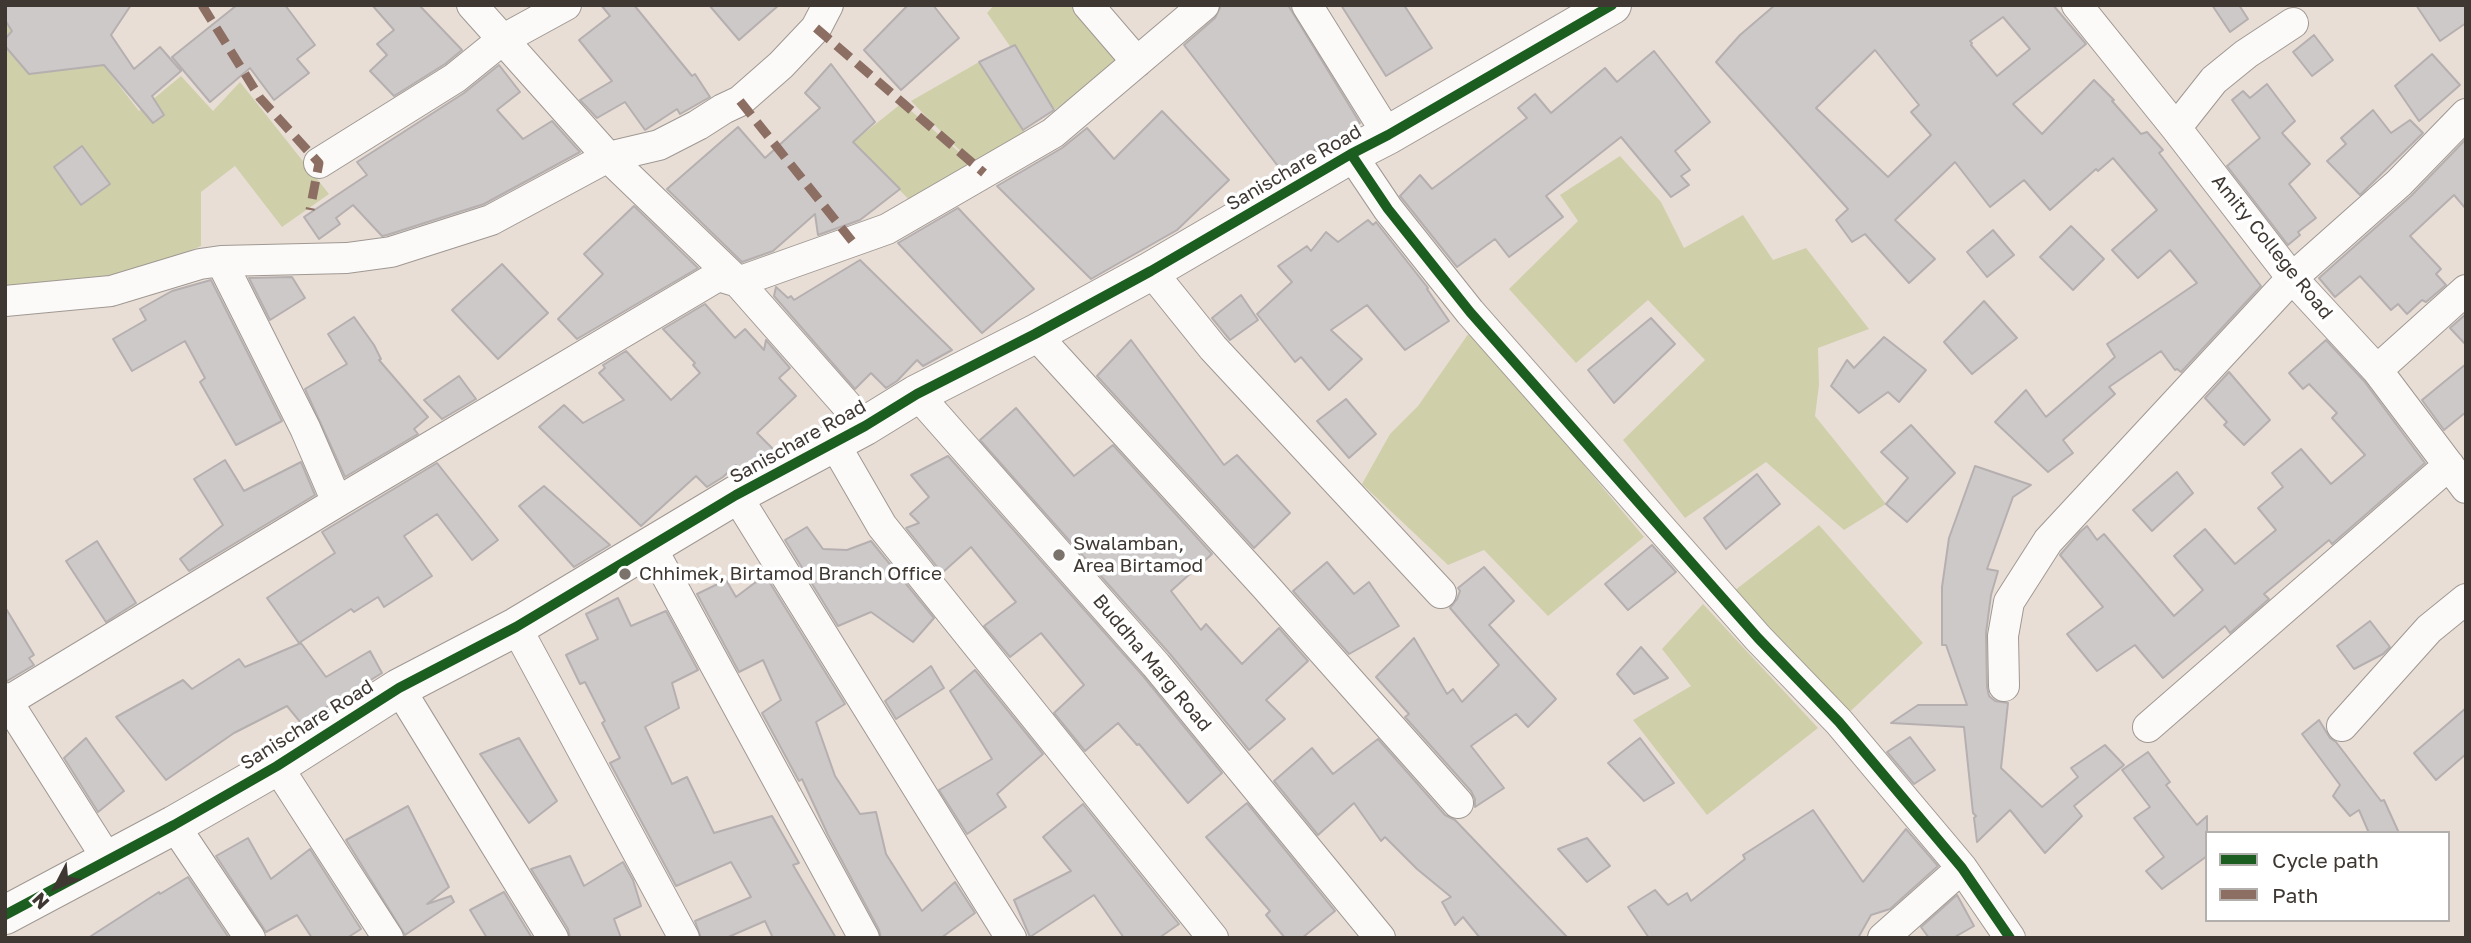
<!DOCTYPE html>
<style>
body{margin:0}
#map{position:relative;width:2471px;height:943px;overflow:hidden;background:#e8ded6;font-family:"Golos Text",sans-serif}
canvas{display:block}
.frame{position:absolute;inset:0;border:7px solid #3f3832;pointer-events:none}
.legend{position:absolute;left:2205px;top:831px;width:245px;height:91px;box-sizing:border-box;background:#fff;border:2px solid #b2afad;margin:0;padding:9px 12px;list-style:none;font-size:21px;color:#3f3832}
.legend li{display:flex;align-items:center;gap:14px;height:35px}
.legend b{width:35px;border:2px solid #b2afad}
.north{position:absolute;left:21px;top:852px;width:70px;height:70px;-webkit-text-stroke:5px #fff;paint-order:stroke;rotate:228deg;font-size:19px;font-weight:700;line-height:28px;text-align:center;color:#3f3832}
.north::after{content:'';display:block;margin:auto;width:24px;height:32px;background:#3f3832;clip-path:polygon(50% 0,100% 100%,50% 72%,0 100%)}
</style>
<div id="map">
<canvas width="2471" height="943"></canvas>
<div class="frame"></div>
<ul class="legend">
<li><b style="height:9px;background:#1b5e20"></b>Cycle path</li>
<li><b style="height:9px;background:#8d6e63"></b>Path</li>
</ul>
<div class="north">N</div>
</div>
<script>
const c = document.querySelector('canvas').getContext('2d');
c.lineJoin = 'round';
function fill(path, color) { c.fillStyle = color; c.fill(path, 'evenodd'); }
function trace(path, color, width, dash) { c.strokeStyle = color; c.lineWidth = width; c.lineCap = dash ? 'butt' : 'round'; c.setLineDash(dash || []); c.stroke(path); }
function write(font, color, halo, rows, align = 'center') {
  c.font = font + ' "Golos Text",sans-serif'; c.lineWidth = 7; c.setLineDash([]); c.textBaseline = 'middle'; c.strokeStyle = halo; c.fillStyle = color; for (const [text, x, y, turn = 0] of rows) {
    c.save(); c.translate(x, y); c.rotate((+turn || 0) * Math.PI / 180); c.textAlign = isNaN(turn) ? turn : align; if (halo) c.strokeText(text, 0, 0); c.fillText(text, 0, 0); c.restore();
  }
}
const green = new Path2D(`
 M5,5h52l82,106 42,-35 32,35 27,-29 89,112 -47,33 -47,-61 -34,26v54l-61,26 -135,17z
 M994,5h94l49,57 -83,48 -67,-97z
 M979,62l54,82 -114,66 -66,-68 49,-39 71,61 -62,-63z
 M1620,156l41,46 23,46 59,-33 30,45 33,-12 63,81 -51,19 1,37 -4,31 71,88 -42,26 -78,-68 -81,56 -62,-78 82,-80 -57,-60 -72,63 -67,-74 69,-68 -18,-26z
 M1471,330l173,207 -96,79 -64,-66 -36,15 -86,-81 28,-50 28,-28z
 M1819,525l104,118 -84,79 -114,-124z
 M1703,604l115,124 -111,87 -74,-95 58,-34 -29,-37z`);
const building = new Path2D(`
 M5,5h126l-20,30 23,34 26,-22 21,24 -29,25 12,19 -11,8 -49,-58 -75,9 -24,-28v-7l7,-8 -7,-11z
 M237,5h48l30,40 -18,14 12,14 -35,27 -24,-32 -40,34 -38,-45z
 M372,5h47l43,45 -17,14 -51,32 -24,-25 17,-16 -10,-11 17,-14z
 M601,5h33l58,71 3,-2 15,23 -30,17 -3,-5 -32,21 -20,-28 -28,16 -17,-18 32,-19 -33,-41 31,-24z
 M709,5h70l-40,35z
 M908,5h25l26,33 -58,52 -37,-40z
 M1221,5h67l72,118 -79,47 -97,-125 31,-27z
 M1341,5h63l28,43 -46,28z
 M1775,5h278l33,39 -73,60 29,30 52,-54 20,20 -2,1 29,33 6,-2 16,18 -4,3 102,133 -80,86 -4,-3 -2,1 -14,-19 -52,36 6,7 -52,46 10,13 -25,19 -53,-50 31,-32 20,27 69,-60 -8,-13 90,-61 -27,-33 -32,28 -26,-28 45,-40 -44,-52 -15,13 -2,-2 -46,41 -26,-30 -34,27 -35,-45 -60,58 40,39 -26,24 -44,-49 -13,8 -16,-22 12,-11 -132,-147 24,-27zM2003,17l27,32 -33,27 -26,-31 1,-2 -2,-2zM1875,50l44,55 -8,7 20,23 -43,42 -72,-69z
 M2212,5h27l9,14 -18,13z
 M2416,5h50v18l-26,18z
 M2314,35l19,25 -21,16 -19,-24z
 M1015,45l39,65 -31,20 -44,-68z
 M1654,51l56,71 -35,29 15,19 -9,6 8,9 -18,12 -50,-60 -75,59 17,21 -54,40 -14,-18 -38,28 -57,-71 20,-21 12,14 95,-71 -9,-10 17,-14 16,19 54,-45 12,14z
 M2432,54l28,31 -41,36 -24,-35z
 M831,64l44,58 -22,20 47,47 -40,31 -42,15 -3,-21 -42,37 -31,11 -75,-73 71,-62 27,31 55,-50 -15,-15z
 M499,65l21,27 -23,18 26,29 29,-18 28,31 -96,52 -97,31 -5,1 -29,-31 -17,13 4,6 -21,15 -15,-22 63,-42 -10,-13 107,-69z
 M2267,84l28,37 -13,12 28,31 -21,20 27,34 -18,14 2,3 -12,10 -61,-79 33,-28 -28,-38 11,-9 7,7z
 M2373,110l18,23 19,-13 13,13 -63,62 -33,-34 19,-17 -5,-6z
 M1162,111l67,69 -52,50 -86,49 -94,-93 65,-38 25,-20 27,31z
 M2466,139v70l-12,-14 -44,41 31,33 -5,5 10,11 -20,17 -4,-2 -15,14 -9,-10 -7,6 -31,-34 -25,21 -16,-19 92,-82z
 M82,146l28,38 -29,21 -27,-38z
 M634,206l64,62 -121,71 -19,-20 45,-45 -19,-20z
 M958,208l76,81 -52,44 -84,-90z
 M1368,220l5,5 3,-3 52,66 -1,1 22,32 -44,29 -38,-45 -36,25 31,29 -33,31 -28,-33 -6,5 -38,-48 35,-32 -14,-16 29,-20 4,5 15,-19 12,10z
 M2071,226l33,33 -31,31 -33,-33z
 M1993,230l21,25 -27,22 -20,-25z
 M860,260l92,90 -29,16 -6,-6 -20,21 -11,7 -15,-15 -16,16 -81,-93 2,-9 12,11 3,-2 3,4z
 M502,264l46,49 -50,46 -46,-49z
 M292,277l13,21 -35,22 -21,-42z
 M211,280l71,141 -46,24 -36,-63 5,-4 -20,-37 -53,30 -19,-32 33,-19 -6,-11 32,-18z
 M1241,295l17,25 -28,20 -18,-22z
 M1984,301l33,37 -45,36 -28,-32z
 M705,304l30,34 10,-9 19,21 2,-10 24,28 -11,10 17,18 -39,37 17,17 -35,19 -3,-4 -13,12 -16,10 -11,-11 -55,50 -102,-99 25,-22 19,18 41,-23 -25,-27 6,-5 -2,-3 23,-14 45,49 29,-27 -7,-8 2,-2 -32,-34z
 M2466,314v31l-16,-17z
 M354,317l20,28 7,14 -2,1 49,57 -14,12 4,5 -73,43 -40,-88 42,-25 -19,-30z
 M1651,318l24,26 -61,59 -26,-33z
 M1884,337l42,33 -27,32 -11,-10 -29,21 -28,-27 16,-26 7,8z
 M1131,340l93,125 13,-10 53,58 -36,35 -157,-172z
 M2326,340l38,41 61,82 -93,81 -3,-4 -65,54 5,5 -39,34 -5,-7 -62,52 -28,-33 -38,26 -30,-37 36,-27 -43,-52 20,-23 7,-6 10,14 7,-6 70,82 29,-26 -29,-34 31,-27 30,35 41,-34 -18,-22 25,-21 -11,-14 29,-24 30,35 34,-29 -33,-37 5,-5 -28,-29 -6,5 -14,-16z
 M2466,364v48l-22,18 -22,-30z
 M2229,372l41,48 -26,25 -20,-20 3,-3 -22,-24z
 M459,376l17,23 -34,20 -18,-19z
 M1346,399l30,35 -27,24 -32,-37z
 M1016,408l58,68 39,-31 99,109 -41,37 30,39 5,-6 36,40 37,-36 29,33 -42,39 19,19 -36,31 -79,-96 -190,-214z
 M1911,425l44,48 -48,49 -21,-18 22,-26 -27,-26z
 M948,456l195,220 79,97 -34,30 -49,-59 -2,1 -19,-22 -33,28 -31,-38 30,-28 -43,-52 -31,24 -26,-31 32,-24 -45,-55 -29,26 -36,-45 13,-5 -9,-9 19,-17 -18,-22z
 M225,460l19,31 57,-29 14,33 -126,76 -9,-12 43,-34 -29,-46z
 M437,463l61,77 -26,20 -35,-46 -33,22 28,40 -48,31 -6,-10 -24,15 -3,-3 -52,34 -32,-45 68,-45 -13,-21z
 M1975,466l56,19 -18,12 -26,72 11,2 -7,24 -5,38 1,54 2,9 6,5 13,2 -7,65 41,39 36,-30 -7,-9 34,-23 19,20 -50,41 8,10 -37,37 -35,-43 -33,32 -3,-24 2,-2 -3,-3 -9,-86 -73,-4 27,-18h49l-21,-60h-4v-58l7,-49z
 M2177,472l16,21 -41,38 -19,-21z
 M1757,474l23,30 -54,45 -22,-31z
 M544,486l66,59 -36,22 -55,-61z
 M807,527l16,22 24,1 24,-9 63,77 -21,24 -42,-30 -33,14 -53,-86z
 M97,541l39,62 -30,19 -40,-61z
 M1652,545l24,27 -48,38 -23,-26z
 M1327,562l27,32 15,-12 30,44 -50,28 -56,-63z
 M1484,567l30,34 -25,24 67,74 -28,28 -12,-13 -45,32 33,42 -29,19v-8l-4,-8 -66,-74 4,-3 -33,-37 38,-39 33,56 6,-5 9,13 37,-37 -49,-57 7,-9 3,-8 -2,-3z
 M765,575l80,129 -29,18 19,54 25,38 16,-2 10,42 36,57 33,-29 20,31 -34,25h-60l-2,-8 -51,-95 -26,-56 -3,2 -37,-68 19,-13 -18,-40 -24,12 -42,-78 29,-14 10,17z
 M618,598l13,28 35,-15 32,59 -26,13 7,25 -34,19 27,57 15,-7 27,56 58,-17 27,47 -6,2 43,73h-63l-8,-17 -39,17h-25l-6,-17 56,-24 -20,-35 -55,24 -66,-123 10,-5 -18,-35 3,-2 -20,-39 -5,2 -14,-29 32,-16 -12,-25z
 M5,607l29,48 -5,3 5,7 -27,16h-2z
 M2370,621l20,26 -7,7 -29,15 -17,-23z
 M301,643l25,34 44,-26 12,22 -81,50 -14,-17 -53,27 -68,47 -50,-63 67,-37 9,9 47,-30 6,8z
 M1641,647l27,31 -34,16 -17,-20z
 M931,666l13,22 -48,31 -11,-18z
 M975,670l68,84 -46,40 9,13 -39,27 -28,-44 53,-31 -42,-68z
 M2466,708v46l-30,26 -22,-27z
 M2319,720l11,18 6,4 45,59 3,-1 15,33h-30l-10,-23 -9,6 -17,-20 7,-11 -38,-51z
 M1910,737l25,33 -21,14 -27,-32z
 M86,738l38,53 -26,21 -34,-54z
 M519,738l38,63 -28,22 -49,-69z
 M1640,738l34,45 -30,18 -36,-38z
 M1378,739l67,76 10,5 113,118h-88l-17,-21 -8,8 -13,-23 9,-5 -34,-28 -32,-32 -4,4 -27,-38 -36,32 -44,-54 38,-33 21,26z
 M2148,752l22,30 -4,3 31,40 10,-9v40l-45,33 -16,-18 18,-14 -30,-39 16,-11 -28,-37z
 M1247,803l88,108 -33,27h-17l-19,-23 4,-4 -64,-74z
 M1083,804l96,120 -20,14h-35l-30,-43 -64,42 -16,-37 57,-29 -28,-34z
 M408,806l41,81 -22,17 24,-8 3,6 -49,33 -59,-95z
 M1813,810l50,72 43,-53 32,37 -48,43 -19,6 -13,23h-209l-21,-31 27,-17 13,15 19,-12 4,8 54,-42 -2,-4z
 M248,838l23,41 39,-30 51,80 -14,9h-35l-15,-23 -31,17 -50,-76z
 M1587,838l23,28 -23,16 -29,-33z
 M570,856l14,30 39,-24 10,18 8,26 -27,13 7,19h-51l-2,-9 -37,-60z
 M188,877l41,61h-141l71,-46 1,2z
 M504,892l28,46h-45l-17,-28z
 M1957,895l17,31 -21,12h-24l-8,-11z`);
const street = new Path2D(`
 M472,5l136,152 130,125
 M1088,5l49,57
 M1307,5l81,130
 M2077,5l99,123 116,150 85,92 89,118
 M2176,128l38,-48 32,-26 47,-31
 M1351,154l37,55 82,103 288,326 81,84 123,146 48,70
 M319,163l136,-85 47,-38 64,-35
 M221,261l84,167 32,74
 M1151,271l62,77 228,245
 M5,301l106,-10 89,-27 21,-3 126,-3 44,-6 100,-32 117,-63 51,-12 39,-20 25,-16 17,-8 41,-36 35,-37 12,-23
 M1035,334l230,252 193,217
 M2377,370l89,-80
 M917,394l239,271 224,273
 M865,426l-127,-144 149,-53 166,-96 151,-128
 M834,443l48,83 331,412
 M736,495l275,443
 M651,547l213,391
 M516,627l168,311
 M2004,686l-1,-50 6,-34 39,-61 244,-263 107,-95 67,-69
 M399,688l154,250
 M5,698l103,162
 M5,703l332,-201 381,-226 20,6
 M2342,726l87,-97 37,-30
 M2148,727l301,-262
 M277,766l111,172
 M174,825l76,113
 M1883,938l79,-70`);
const secondary = new Path2D(`
 M5,915l169,-90 103,-59 122,-78 117,-61 220,-132 129,-69 52,-32 118,-60 116,-63 200,-117 37,-19 224,-130`);
const quiet = new Path2D(`
 M202,5l58,93 59,65 -9,47
 M816,28l168,145
 M740,101l112,140`);
const cycleway = new Path2D(`
 M1351,154l37,55 82,103 288,326 81,84 123,146 48,70
 M5,915l169,-90 103,-59 122,-78 117,-61 220,-132 129,-69 52,-32 118,-60 116,-63 200,-117 37,-19 224,-130`);
const markers = [
 [1059,555,7,"#7a726b"],
 [625,574,7,"#7a726b"]
];
const streetNames = [
 ["Sanischare Road",1294,168,-30],
 ["Amity College Road",2272,247,51],
 ["Sanischare Road",798,442,-29],
 ["Buddha Marg Road",1152,663,50],
 ["Sanischare Road",307,725,-32]
];
const poiNames = [
 ["Swalamban,",1073,544],
 ["Area Birtamod",1073,566],
 ["Chhimek, Birtamod Branch Office",639,574]
];
fill(green, '#cfcfaa');
fill(building, '#cec9c9');
trace(building, '#b5afb0', 2);
trace(street, '#9f9892', 32);
trace(secondary, '#9f9892', 40);
trace(street, '#fcfaf9', 30);
trace(secondary, '#fcfaf9', 38);
trace(quiet, '#8d6e63', 9, [18, 9]);
trace(cycleway, '#1b5e20', 10);
for (const [x, y, r, color] of markers) { const dot = new Path2D(); dot.arc(x, y, r, 0, 2 * Math.PI); c.fillStyle = color; c.fill(dot); trace(dot, '#fff', 2.5); }
write('19px', '#3f3832', '#fff', streetNames);
write('19px', '#3f3832', '#fff', poiNames, 'left');
</script>
